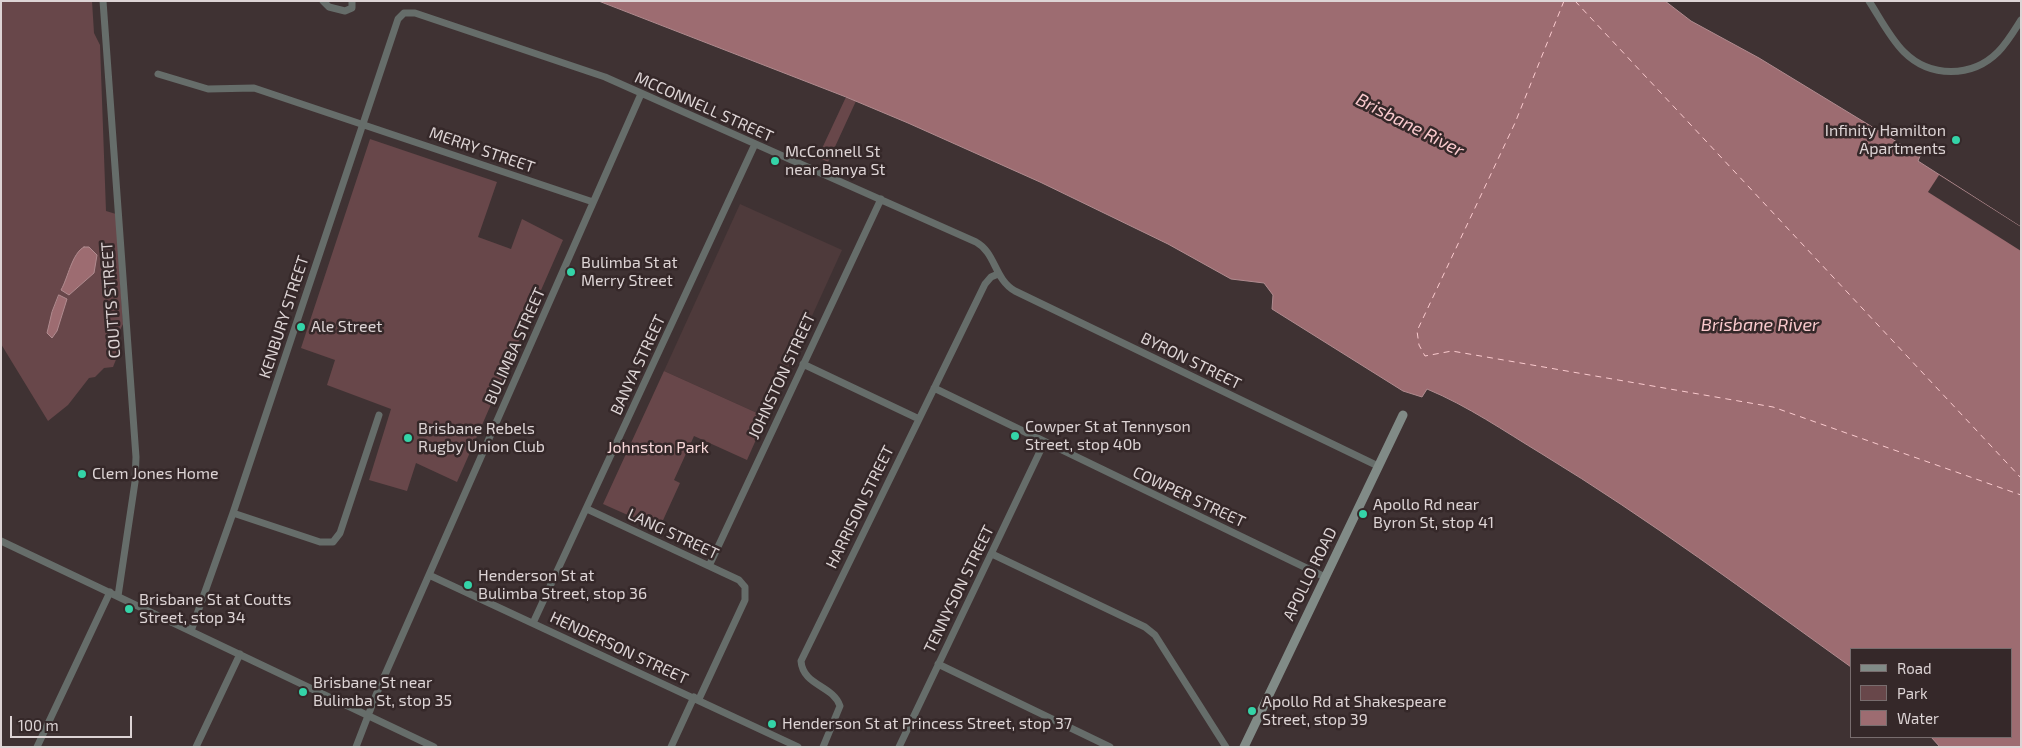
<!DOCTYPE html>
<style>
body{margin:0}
#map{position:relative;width:2022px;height:748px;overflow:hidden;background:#3f3233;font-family:"Exo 2",sans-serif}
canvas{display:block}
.frame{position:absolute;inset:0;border:2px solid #ddd4d5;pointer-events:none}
.legend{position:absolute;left:1850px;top:648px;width:162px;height:90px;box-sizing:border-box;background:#352829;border:1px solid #786d6e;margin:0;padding:6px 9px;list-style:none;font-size:15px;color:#ddd4d5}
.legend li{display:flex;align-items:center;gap:10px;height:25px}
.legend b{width:25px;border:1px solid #786d6e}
.scale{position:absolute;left:10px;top:716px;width:122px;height:22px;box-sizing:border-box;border:2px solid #ddd4d5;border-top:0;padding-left:6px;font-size:15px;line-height:18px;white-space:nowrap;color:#ddd4d5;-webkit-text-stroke:4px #352829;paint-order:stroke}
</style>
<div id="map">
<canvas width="2022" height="748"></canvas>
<div class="frame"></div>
<ul class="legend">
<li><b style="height:6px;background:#818b87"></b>Road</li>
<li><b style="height:14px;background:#68474a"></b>Park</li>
<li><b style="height:14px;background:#9d6c71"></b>Water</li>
</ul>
<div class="scale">100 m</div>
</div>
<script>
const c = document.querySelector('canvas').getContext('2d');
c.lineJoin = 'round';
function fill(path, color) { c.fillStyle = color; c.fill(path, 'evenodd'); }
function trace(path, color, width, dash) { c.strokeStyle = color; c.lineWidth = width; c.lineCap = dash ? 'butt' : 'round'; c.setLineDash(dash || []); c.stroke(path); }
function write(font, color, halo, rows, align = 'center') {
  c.font = font + ' "Exo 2",sans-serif'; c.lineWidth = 5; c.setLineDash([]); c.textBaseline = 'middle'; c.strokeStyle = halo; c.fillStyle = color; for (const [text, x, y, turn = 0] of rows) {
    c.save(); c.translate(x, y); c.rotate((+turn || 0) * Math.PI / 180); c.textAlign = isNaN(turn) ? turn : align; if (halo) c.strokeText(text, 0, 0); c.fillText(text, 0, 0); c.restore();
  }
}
const built = new Path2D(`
 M740,204l102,46 -76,167 -102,-46z`);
const green = new Path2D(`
 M1,1h91l2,32 6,12 6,166 10,3 7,110 -3,6h-6v4h5l2,13 -8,20 -9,1 -9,9 -6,1 -21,27 -20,16 -47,-77z
 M846,97l10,4 -28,61 -10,-5z
 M370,139l127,43 -19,55 33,12 11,-30 41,21 -106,242 -41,-19 -9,28 -38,-11 22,-71 -64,-24 8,-25 -34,-12z
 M664,371l102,46 -19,43 -53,-24 -20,44 6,3 -21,46 -56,-25z`);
const water = new Path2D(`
 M599,1h1066l26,20 68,37 161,98 -2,5 103,66v520h-81l-9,-10h80v-88h-160v18c-102,-73 -202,-148 -309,-213 -38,-23 -74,-48 -115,-65l-5,8 -19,-6 -131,-82 1,-14 -9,-12 -33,-4 -63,-35 -128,-62 -132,-59 -62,-26z
 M84,247h5l8,8 -3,18 -25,22 -8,-5c7,-12 11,-37 23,-43z
 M59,295l8,4 -10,32 -5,7 -5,-5 5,-21z`);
const pier = new Path2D(`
 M1939,175l82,52v24l-93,-59z`);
const ferry = new Path2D(`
 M1564,1l-49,122 -98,208 2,14 6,11 27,-5 321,56 248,88
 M1575,1l446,477`);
const street = new Path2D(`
 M103,1l33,456 -1,25 -17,114
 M323,1l6,6 16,4 7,-3v-7
 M1869,1c11,17 21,37 35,51 26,26 68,26 94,0 9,-9 16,-21 23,-32
 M158,74l50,15 46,-1 339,114
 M803,364l116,55
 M934,388l391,189
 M587,509l152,71 6,7v13l-46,99
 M233,513l87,29h13l7,-9 39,-118
 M1,541l433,206
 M992,554l153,73 10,8 71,112
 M709,566l172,-367
 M429,575l369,172
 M533,623l222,-479
 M191,631l42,-118 165,-494 6,-6h11l190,64 371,165c20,11 18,37 39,49l363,175
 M938,664l172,83
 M37,747l73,-155
 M196,747l44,-93
 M356,747l20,-52 265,-601
 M671,747l23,-50
 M823,747l17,-41c-7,-21 -37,-20 -39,-45l184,-377 6,-7 7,-3
 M899,747l145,-304`);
const secondary = new Path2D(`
 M1244,747l159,-332`);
const markers = [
 [1956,140,5,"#34d4a8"],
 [775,161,5,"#34d4a8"],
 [571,272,5,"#34d4a8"],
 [301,327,5,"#34d4a8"],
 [1015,436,5,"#34d4a8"],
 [408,438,5,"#34d4a8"],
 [82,474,5,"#34d4a8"],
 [1363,514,5,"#34d4a8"],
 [468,585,5,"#34d4a8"],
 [129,609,5,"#34d4a8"],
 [303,692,5,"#34d4a8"],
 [1252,711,5,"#34d4a8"],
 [772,724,5,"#34d4a8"]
];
const streetNames = [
 ["MCCONNELL STREET",704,107,24],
 ["MERRY STREET",482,150,19],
 ["COUTTS STREET",111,300,-94],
 ["KENBURY STREET",284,317,-72],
 ["BULIMBA STREET",515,346,-66],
 ["BYRON STREET",1191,361,26],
 ["BANYA STREET",638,365,-65],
 ["JOHNSTON STREET",782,376,-65],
 ["COWPER STREET",1189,497,25],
 ["HARRISON STREET",860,507,-64],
 ["LANG STREET",673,534,25],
 ["APOLLO ROAD",1310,574,-64],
 ["TENNYSON STREET",959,589,-64],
 ["HENDERSON STREET",619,648,25]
];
const poiNames = [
 ["Infinity Hamilton",1946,131,"right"],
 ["Apartments",1946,149,"right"],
 ["McConnell St",785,152],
 ["near Banya St",785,170],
 ["Bulimba St at",581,263],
 ["Merry Street",581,281],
 ["Ale Street",311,327],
 ["Cowper St at Tennyson",1025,427],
 ["Street, stop 40b",1025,445],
 ["Brisbane Rebels",418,429],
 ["Rugby Union Club",418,447],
 ["Clem Jones Home",92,474],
 ["Apollo Rd near",1373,505],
 ["Byron St, stop 41",1373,523],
 ["Henderson St at",478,576],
 ["Bulimba Street, stop 36",478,594],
 ["Brisbane St at Coutts",139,600],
 ["Street, stop 34",139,618],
 ["Brisbane St near",313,683],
 ["Bulimba St, stop 35",313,701],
 ["Apollo Rd at Shakespeare",1262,702],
 ["Street, stop 39",1262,720],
 ["Henderson St at Princess Street, stop 37",782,724]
];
const parkNames = [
 ["Johnston Park",658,448]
];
const waterNames = [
 ["Brisbane River",1410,125,27],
 ["Brisbane River",1760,325]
];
fill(built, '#4e3a3b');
fill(green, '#68474a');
fill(water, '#9d6c71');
trace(water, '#b08b8f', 1);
fill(pier, '#3f3233');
trace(ferry, '#facace', 1, [6, 5]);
trace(street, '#666d6a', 7);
trace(secondary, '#818b87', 9);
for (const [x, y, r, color] of markers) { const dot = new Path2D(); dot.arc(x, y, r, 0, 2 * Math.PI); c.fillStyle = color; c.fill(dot); trace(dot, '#352829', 2); }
write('16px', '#ddd4d5', '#352829', streetNames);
write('16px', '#ddd4d5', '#352829', poiNames, 'left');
write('16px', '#f7d6d8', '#352829', parkNames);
write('italic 18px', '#facace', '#352829', waterNames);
</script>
